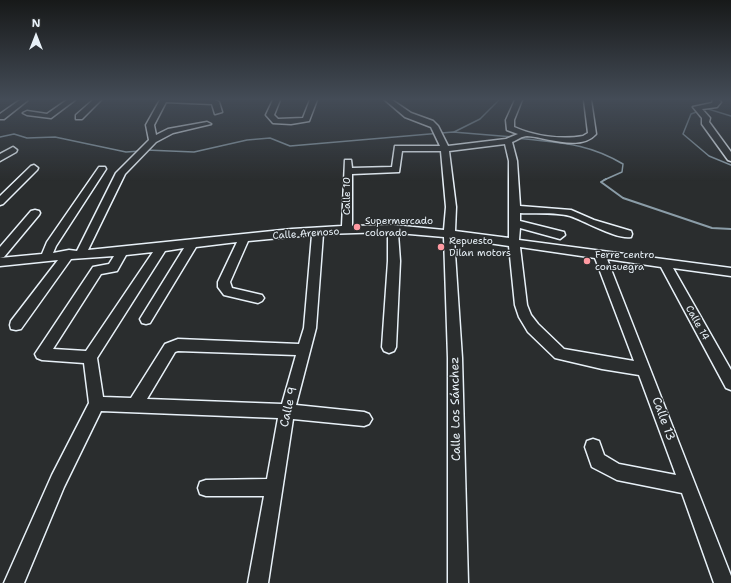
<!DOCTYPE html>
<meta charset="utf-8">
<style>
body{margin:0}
#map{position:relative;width:731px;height:583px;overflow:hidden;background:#2a2d2e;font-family:"Shantell Sans",sans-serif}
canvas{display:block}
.north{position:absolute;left:16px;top:16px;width:40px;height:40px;-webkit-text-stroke:3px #2a2d2e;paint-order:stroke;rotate:0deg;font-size:11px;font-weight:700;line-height:16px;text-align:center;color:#e8f1f8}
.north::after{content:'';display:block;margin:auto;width:14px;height:18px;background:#e8f1f8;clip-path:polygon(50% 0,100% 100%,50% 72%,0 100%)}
</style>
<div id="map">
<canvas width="731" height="583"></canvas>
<div class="north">N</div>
</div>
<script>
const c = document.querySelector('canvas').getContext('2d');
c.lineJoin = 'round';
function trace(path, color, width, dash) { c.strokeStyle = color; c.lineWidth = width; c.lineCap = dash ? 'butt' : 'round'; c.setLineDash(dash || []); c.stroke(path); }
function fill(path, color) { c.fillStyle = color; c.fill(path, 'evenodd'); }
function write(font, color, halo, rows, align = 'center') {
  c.font = font + ' "Shantell Sans",sans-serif'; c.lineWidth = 3; c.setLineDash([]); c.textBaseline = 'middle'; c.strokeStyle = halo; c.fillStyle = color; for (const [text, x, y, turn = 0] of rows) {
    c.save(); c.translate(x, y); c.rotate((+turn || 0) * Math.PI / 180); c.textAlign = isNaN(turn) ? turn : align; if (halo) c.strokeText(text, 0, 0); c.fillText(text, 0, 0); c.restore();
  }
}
const streamFar1 = new Path2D(`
 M705,108l26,8
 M699,111l-8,3 -8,20 26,22 22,9
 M454,132l26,-13 19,-19
 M0,137l14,-3 13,4 28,-1 71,15 15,-1
 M517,138c41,5 69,4 106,26l-1,8 -18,8
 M146,150l48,2 53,-12 23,-2 20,8 163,-14 60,5`);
const stream = new Path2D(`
 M606,179l-5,3 22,16 89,30 19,1`);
const minor = new Path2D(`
 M20,100h8l-24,19h-4v-5z
 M67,100h8l-24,18 -24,-3 -4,-2 4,-2 20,3z
 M93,100h8l-19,19h-6v-4z
 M160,100h55l4,2 3,10 -7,2 -3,-10 -46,-2 -12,23 2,10 12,-6 39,-7 4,2 -38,9 -17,9 -31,32 -37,76 204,-21 50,-3 3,-66h6l1,8 40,-1 3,-21h45l-9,-19 -26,-10 -20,-17h7l19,13 22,8 5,5 10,20 58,-7 12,-5 -11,-4 -1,-10 9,-20h7l-8,20v7c20,9 47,13 69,9l5,-3 -4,-33h7l5,34c-16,18 -50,3 -69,2 -5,0 -10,4 -15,6l5,19 3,45 51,4 23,10 37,11 1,3 -1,3c-14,3 -48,-17 -61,-21 -15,-4 -35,-2 -50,-3v8l44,11 1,3 -5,4 -40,-11 -1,12 212,28v8l-58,-8 58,102v20l-5,-2 -65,-121 -54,-8 124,317v7h-17l-32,-90 -65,-13 -25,-13 -7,-20 2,-6 6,-2 6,2 5,14 15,9 57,11 -37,-100 -37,-6 -47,-11 -27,-26 -9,-15 -4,-12 -6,-59 -55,-8 8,120 6,225h-20v-225l-4,-121 -46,-4 2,28 -4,86 -2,4 -5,2 -5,-2 -2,-4 6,-86v-29l-65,2 -7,94 -20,77 68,7 5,2 3,5 -3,5 -5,2 -71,-7 -25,164h-20l16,-87h-58l-6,-2 -2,-6 2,-6 6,-2 61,-1 11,-61 -177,-7 -37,76 -40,96h-20l48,-108 37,-72 -5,-40 -42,-3 -5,-2 -2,-4 58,-87 16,-3 5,-8 -43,3 -50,70 -5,1 -5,-1 -1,-4 1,-4 47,-61 -58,6v-8l42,-4 5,-12 52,-75h6l1,2 -50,77 -3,7 16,-3 8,1 39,-78 33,-33 -3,-15zM505,144l4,17v77l-54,-7 1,-24 -7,-56zM402,151h39l5,56 -2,23 -51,-5 -41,1v-52l47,-2zM312,235l-8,93 -5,16 -121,-5 -13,5 -34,54 -28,-1 -6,-39 68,-107 19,-3 -44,71 2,4 4,1 4,-1 46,-76 41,-5 -19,40v5l6,8 34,8 4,-2 2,-3 -2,-3 -30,-7 -2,-6 18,-41zM520,247l75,11 39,103 -70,-12 -26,-25 -7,-9 -4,-10zM153,252l-67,99 -33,-2 48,-75 16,-3 9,-16zM178,351l118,4 -14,49 -135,-5 28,-47z
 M273,100h7l-6,15 4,4 25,-1 7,-18h7l-8,21 -18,3 -18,-1 -7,-8z
 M713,100h6l2,2 -4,5 -15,2 8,9 -1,4 22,30v9l-3,-1 -26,-36v-6l-9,-11 19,-4z
 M13,147l4,3 -1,2 -16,9v-7z
 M34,165l4,3 -1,2 -34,34 -3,1v-9l31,-30z
 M35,210l4,1 1,2 -1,2 -35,42 -4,1v-11l31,-36z`);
const markers = [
 [357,227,4,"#ff9aa2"],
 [441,247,4,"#ff9aa2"],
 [587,261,4,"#ff9aa2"]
];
const streetNames = [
 ["Calle 10",347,196,-90],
 ["Calle Arenoso",306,234,-4],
 ["Calle 14",697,323,61]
];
const poiNames = [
 ["Supermercado",365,221],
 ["colorado",365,233],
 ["Repuesto",449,241],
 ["Dilan motors",449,253],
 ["Ferre centro",595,255],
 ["consuegra",595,267]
];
const nearStreetnames = [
 ["Calle 9",289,407,-77],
 ["Calle Los Sánchez",456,409,-91],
 ["Calle 13",663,419,70]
];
trace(streamFar1, '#8b9da8', 1.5);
trace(stream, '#8b9da8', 2);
trace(minor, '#e8f1f8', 3);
fill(minor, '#2a2d2e');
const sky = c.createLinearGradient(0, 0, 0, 181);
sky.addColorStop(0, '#171919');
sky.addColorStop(0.55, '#444c57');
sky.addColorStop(1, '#444c5700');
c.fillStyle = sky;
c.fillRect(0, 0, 731, 181);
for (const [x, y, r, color] of markers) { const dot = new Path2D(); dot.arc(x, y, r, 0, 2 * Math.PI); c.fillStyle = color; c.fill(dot); trace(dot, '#2a2d2e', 1.5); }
write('10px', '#e8f1f8', '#2a2d2e', streetNames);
write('10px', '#e8f1f8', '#2a2d2e', poiNames, 'left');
write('12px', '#e8f1f8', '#2a2d2e', nearStreetnames);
</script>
